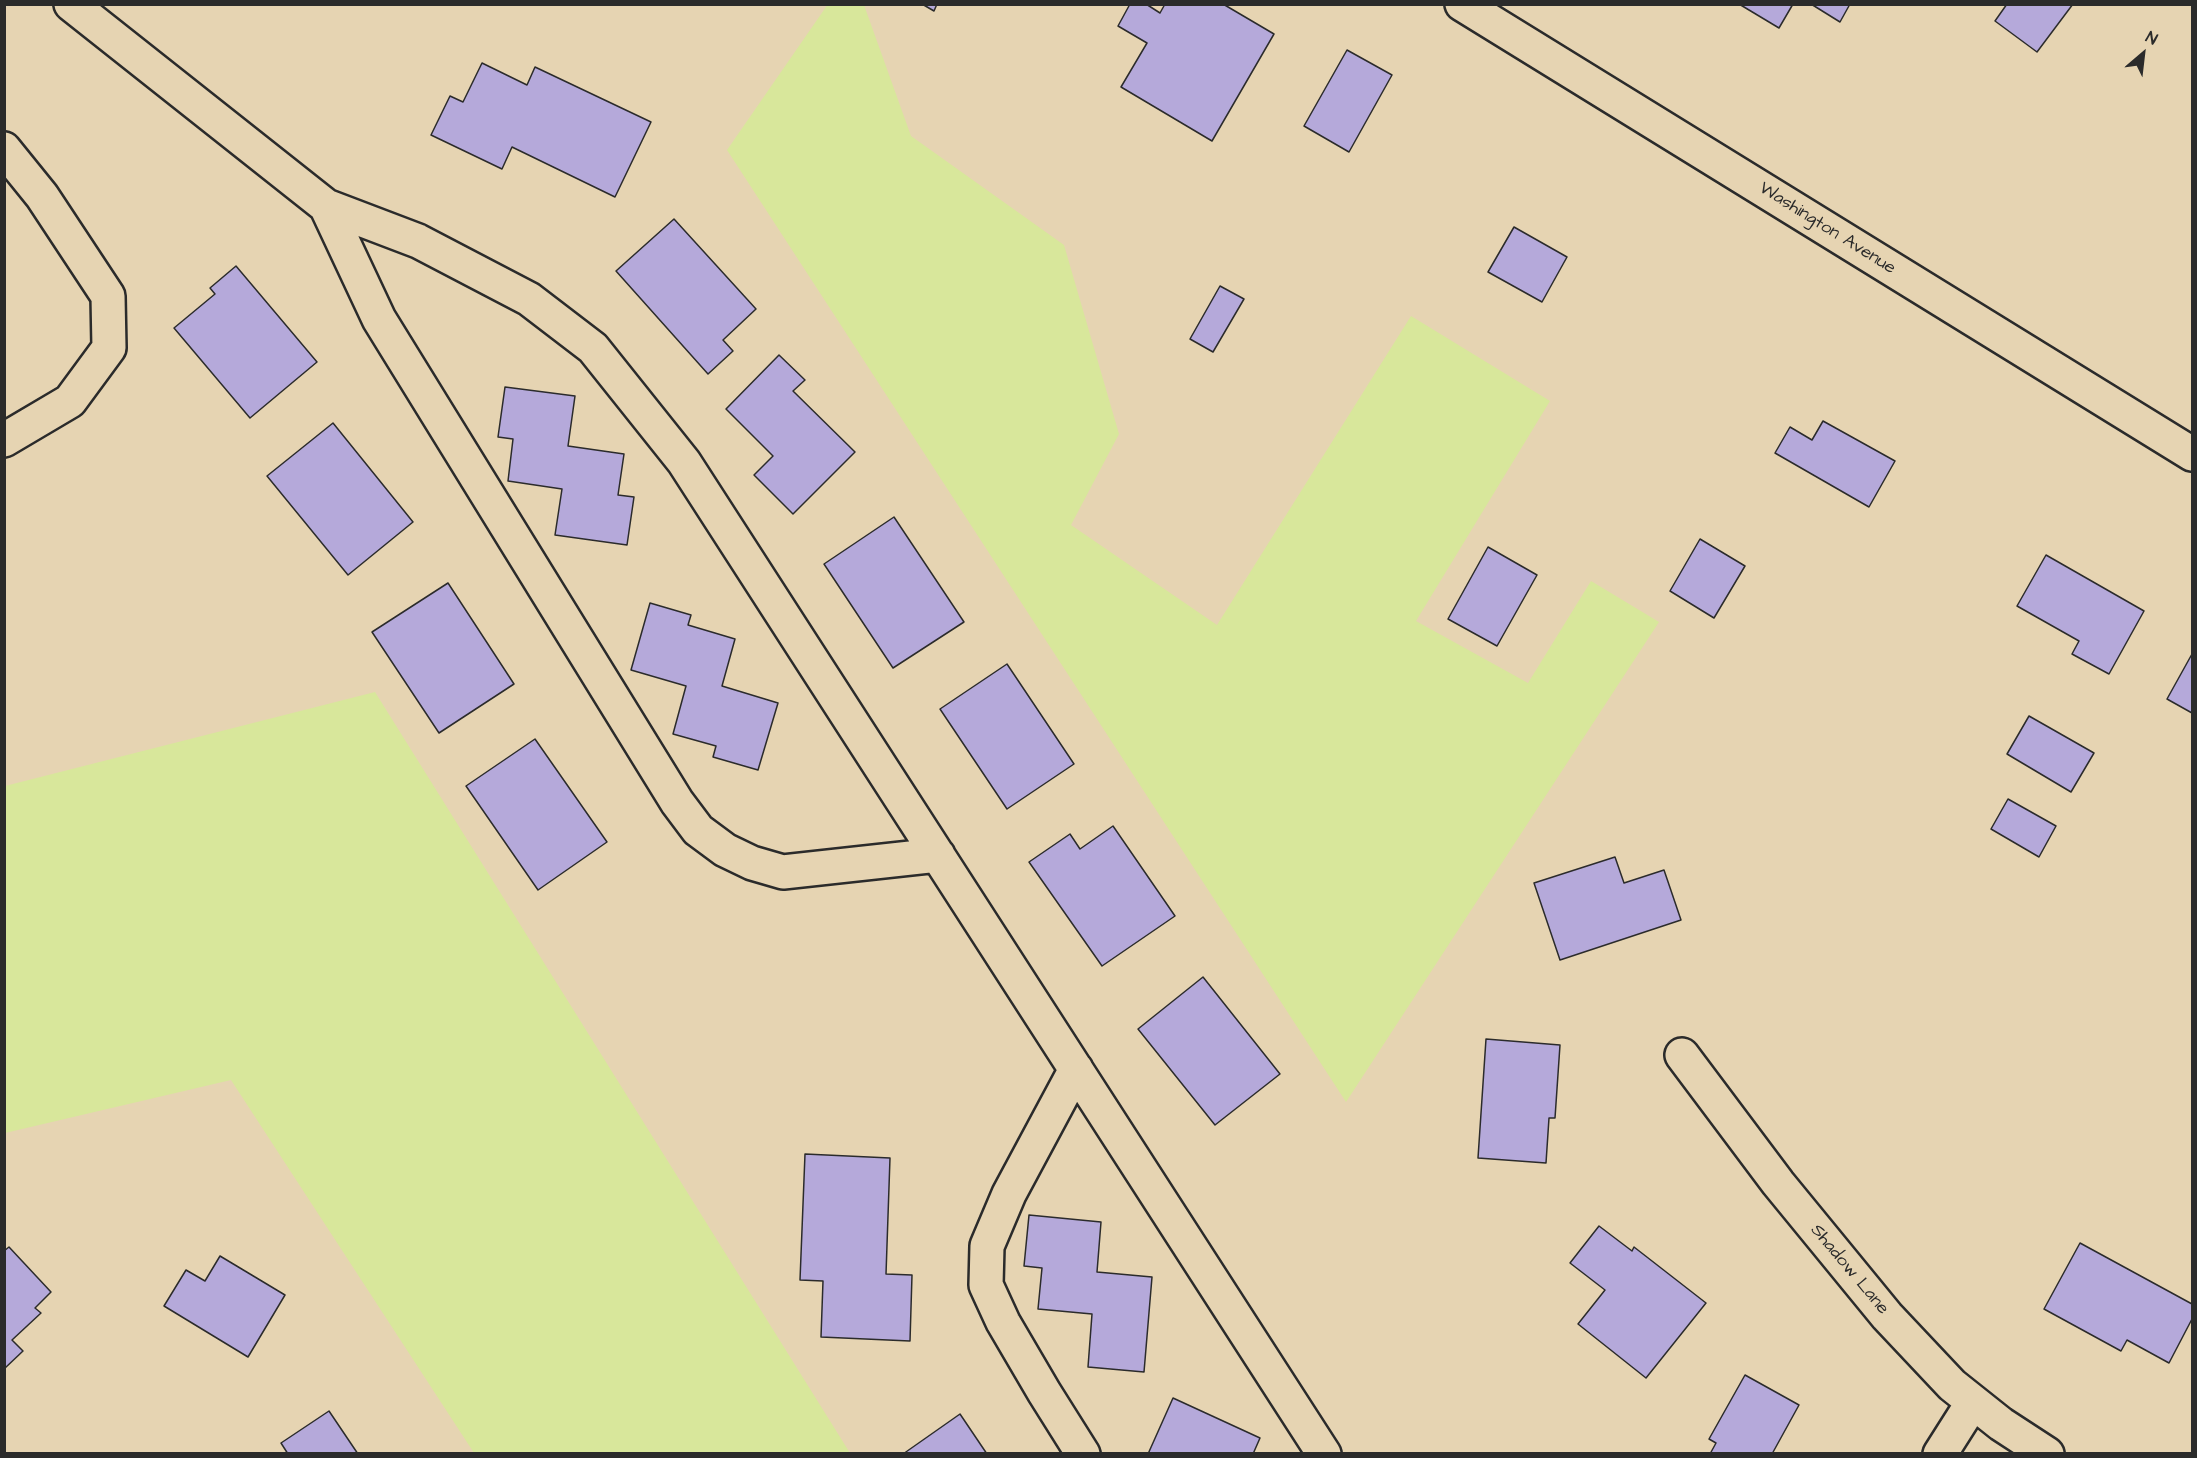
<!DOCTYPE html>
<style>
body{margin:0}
#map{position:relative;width:2197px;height:1458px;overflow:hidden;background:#e6d4b2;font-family:"Architects Daughter",sans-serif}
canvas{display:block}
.frame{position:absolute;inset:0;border:6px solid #2b2b2b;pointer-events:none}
.north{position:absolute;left:2113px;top:24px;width:60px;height:60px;-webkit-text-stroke:4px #e6d4b2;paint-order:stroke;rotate:28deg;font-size:16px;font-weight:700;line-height:24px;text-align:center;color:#2b2b2b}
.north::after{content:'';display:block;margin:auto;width:21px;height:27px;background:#2b2b2b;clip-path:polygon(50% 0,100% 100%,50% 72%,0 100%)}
</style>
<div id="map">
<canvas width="2197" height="1458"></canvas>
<div class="frame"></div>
<div class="north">N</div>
</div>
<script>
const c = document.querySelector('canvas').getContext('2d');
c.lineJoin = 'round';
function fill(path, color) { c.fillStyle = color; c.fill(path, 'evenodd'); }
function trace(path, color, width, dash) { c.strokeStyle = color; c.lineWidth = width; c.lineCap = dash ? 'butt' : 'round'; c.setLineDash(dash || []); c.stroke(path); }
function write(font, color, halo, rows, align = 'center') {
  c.font = font + ' "Architects Daughter",sans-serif'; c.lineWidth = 6; c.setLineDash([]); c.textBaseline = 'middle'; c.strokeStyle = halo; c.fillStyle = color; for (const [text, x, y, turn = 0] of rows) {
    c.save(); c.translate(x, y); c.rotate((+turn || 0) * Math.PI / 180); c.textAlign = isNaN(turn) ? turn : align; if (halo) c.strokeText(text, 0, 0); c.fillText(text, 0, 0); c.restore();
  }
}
const green = new Path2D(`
 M828,4l36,1 47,131 153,109 55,189 -48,91 146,100 194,-309 139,85 -134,220 112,62 63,-102 68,41 -313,480 -619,-952z
 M375,692l475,761h-376l-243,-373 -226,53v-347z`);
const building = new Path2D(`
 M922,4h15l-3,7z
 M1130,4h16l14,9 5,-9h58l51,30 -62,107 -91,-54 26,-44 -29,-17z
 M1739,4h54l-14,24z
 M1811,4h39l-10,18z
 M2007,4h66l-36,48 -42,-31z
 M1347,50l45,25 -43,77 -45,-26z
 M482,63l45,22 8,-18 116,55 -36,75 -103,-50 -10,22 -71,-34 19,-39 13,6z
 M674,219l82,90 -33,31 10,11 -25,23 -92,-103z
 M1514,227l53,30 -25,45 -54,-30z
 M236,266l81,96 -67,56 -76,-90 41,-34 -5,-6z
 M1220,286l24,13 -31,53 -23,-13z
 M779,355l26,25 -12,11 62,61 -62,62 -39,-39 19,-19 -47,-47z
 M505,387l70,9 -7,50 56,8 -6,41 16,2 -7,48 -72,-10 7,-46 -54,-8 5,-42 -15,-2z
 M1823,421l72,40 -26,46 -94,-54 15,-26 22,13z
 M333,423l80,99 -65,53 -81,-99z
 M894,517l70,105 -71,46 -69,-104z
 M1700,539l45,27 -31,52 -44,-27z
 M1488,547l49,28 -40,71 -49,-27z
 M2046,555l98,56 -35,63 -37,-20 7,-13 -62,-35z
 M448,583l66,101 -75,49 -67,-101z
 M650,603l41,12 -3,10 47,14 -13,47 56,17 -20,67 -45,-13 3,-11 -43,-12 13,-48 -55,-16z
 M2192,654v59l-25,-14z
 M1007,664l67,100 -67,45 -67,-100z
 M2029,716l65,37 -23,39 -64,-38z
 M535,739l72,103 -69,48 -72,-104z
 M2008,799l48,27 -17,31 -48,-28z
 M1113,826l62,90 -73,50 -73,-104 41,-28 10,15z
 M1615,857l9,26 40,-13 17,50 -121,40 -26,-77z
 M1203,977l77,97 -65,51 -77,-96z
 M1486,1039l74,6 -5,73h-6l-3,45 -68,-5z
 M805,1154l85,4 -4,116 26,1 -2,66 -89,-4 2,-56 -23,-1z
 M1029,1215l72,7 -4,50 55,5 -8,95 -56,-5 4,-53 -54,-5 4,-41 -18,-2z
 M1599,1226l33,25 2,-4 72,56 -60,75 -68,-54 27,-34 -35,-27z
 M2080,1243l112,61v15l-23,44 -42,-23 -6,11 -77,-42z
 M9,1247l42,45 -16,16 6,5 -29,27 11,11 -19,18v-118z
 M220,1256l65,39 -37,62 -84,-51 22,-36 19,11z
 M1745,1375l54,30 -27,49h-62l6,-11 -7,-4z
 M1173,1398l87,40 -7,16h-105z
 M329,1411l29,43h-70l-7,-11z
 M960,1414l27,40h-84z`);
const minor = new Path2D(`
 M71,4l255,202 92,35 111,58 64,49 91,114 640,992
 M1462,4l730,450
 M4,149l38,47 66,100 1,52 -39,53 -66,39
 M326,206l53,113 298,483 21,28 27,20 27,13 31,9 155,-17
 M1682,1055l96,128 109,133 65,69 49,39 46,30
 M1076,1069l-67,125 -22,52 -1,39 17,37 41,70 39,62
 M1940,1454l33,-52`);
const streetNames = [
 ["Washington Avenue",1827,229,32],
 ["Shadow Lane",1849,1270,50]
];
fill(green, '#d8e79b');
fill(building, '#b5a9da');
trace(building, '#2b2b2b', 1.5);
trace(minor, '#2b2b2b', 38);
trace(minor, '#e6d4b2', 33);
write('18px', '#2b2b2b', '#e6d4b2', streetNames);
</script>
